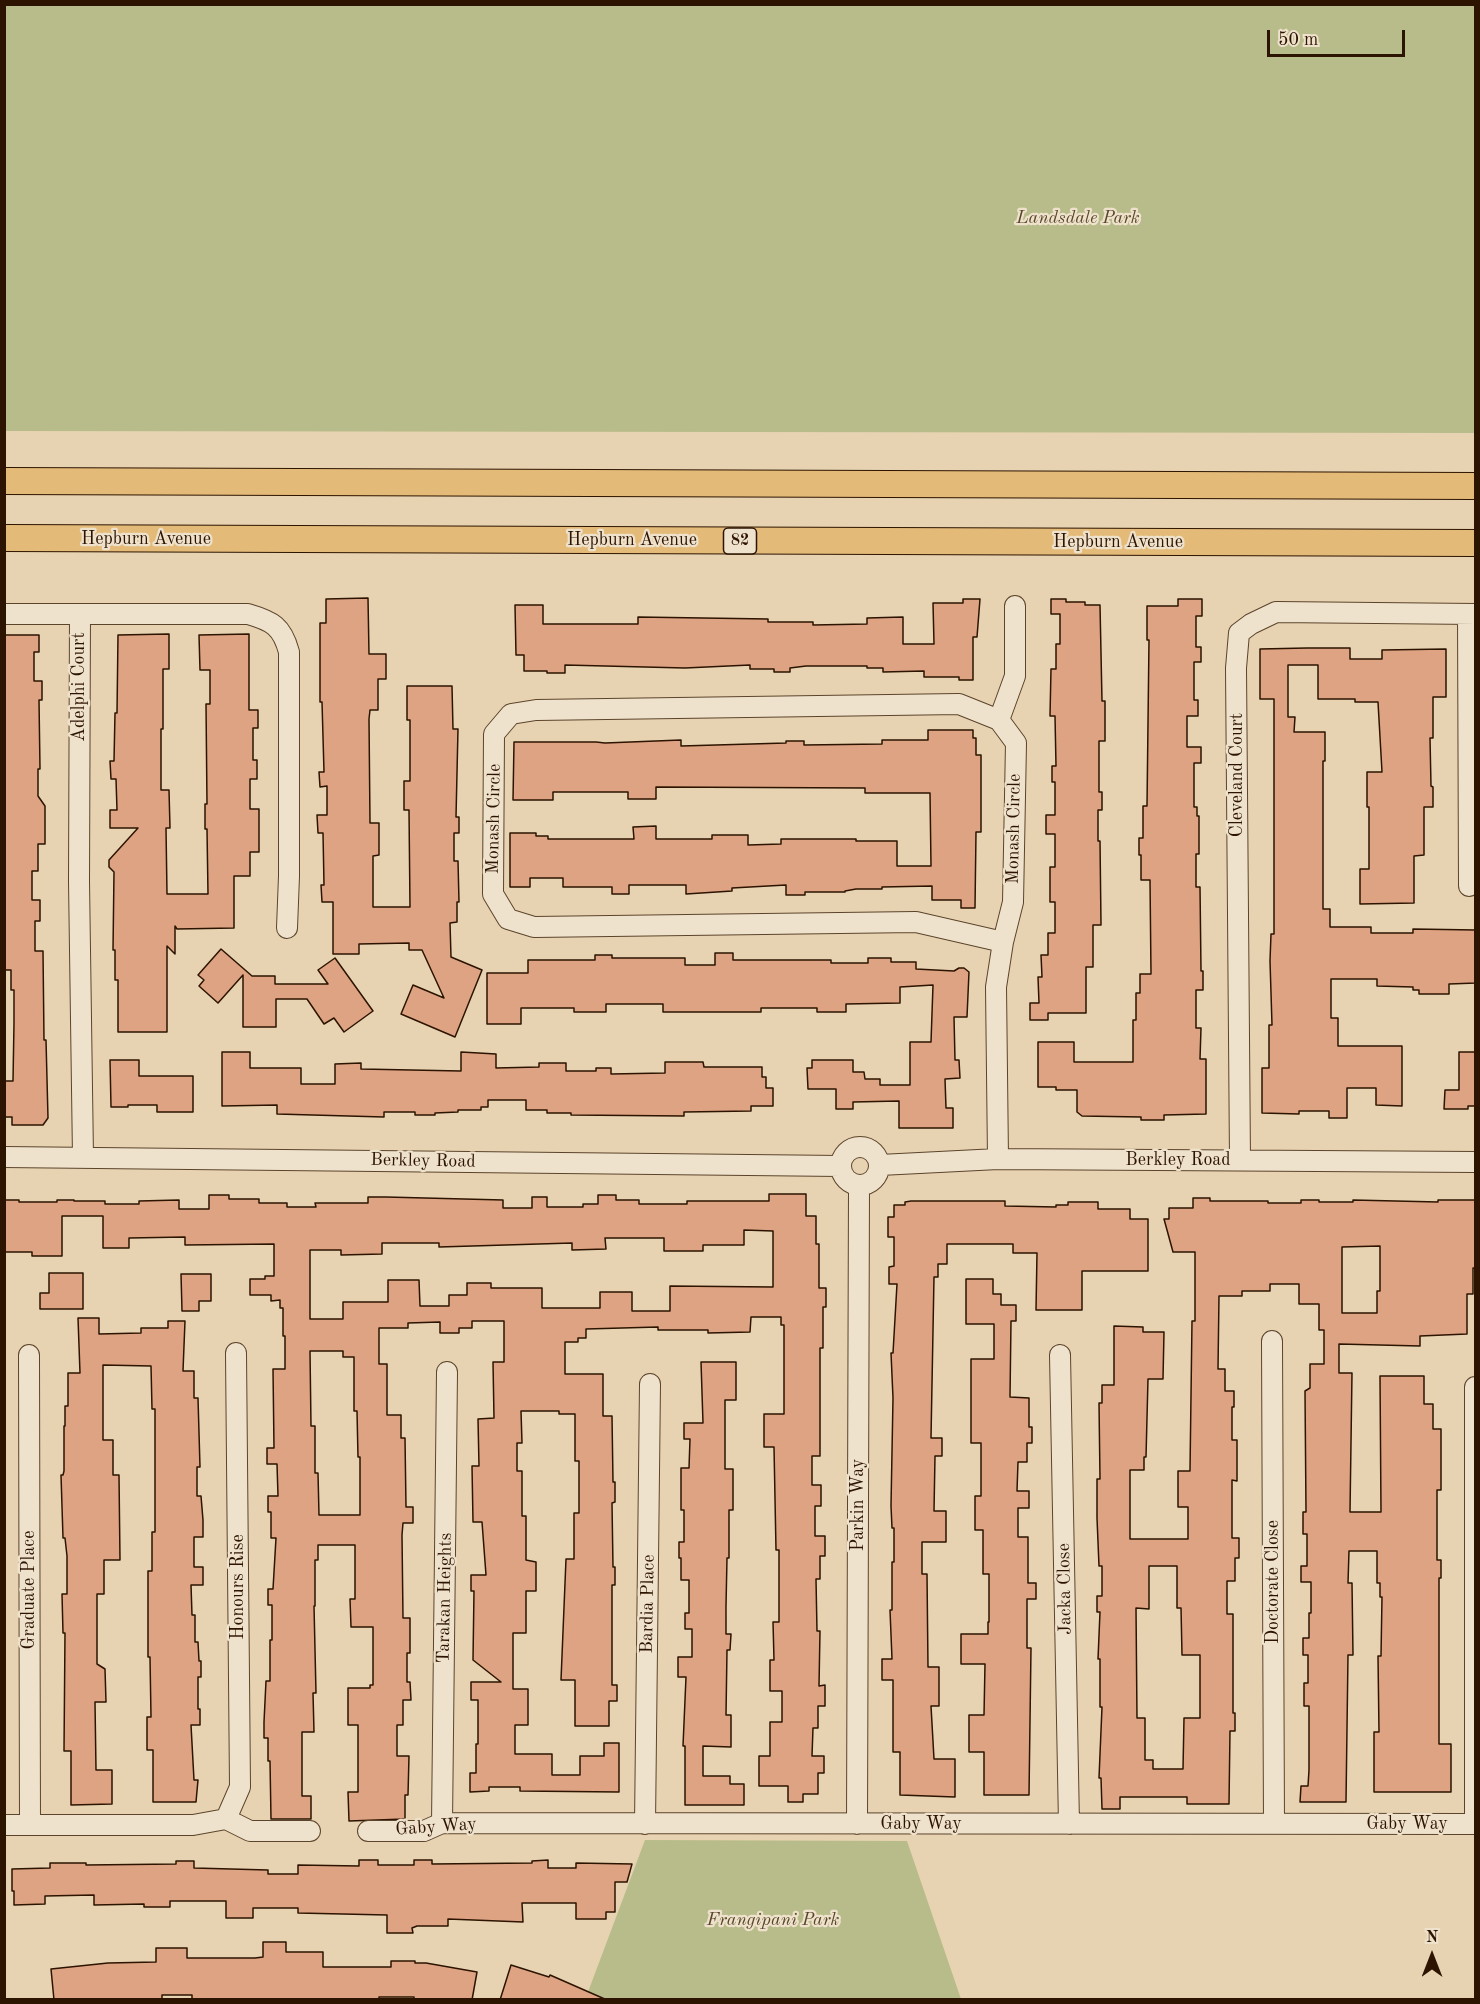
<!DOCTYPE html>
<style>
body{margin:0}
#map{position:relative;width:1480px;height:2004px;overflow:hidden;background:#e7d3b1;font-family:"Old Standard TT",serif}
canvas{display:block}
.frame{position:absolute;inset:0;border:6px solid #2d1400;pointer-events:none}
.north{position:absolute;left:1402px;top:1926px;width:60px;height:60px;-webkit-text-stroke:4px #efe2cc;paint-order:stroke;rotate:0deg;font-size:16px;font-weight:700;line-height:24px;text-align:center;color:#2d1400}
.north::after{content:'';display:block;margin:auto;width:21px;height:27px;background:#2d1400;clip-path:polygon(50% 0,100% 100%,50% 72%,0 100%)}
.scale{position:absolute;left:1267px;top:30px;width:138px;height:27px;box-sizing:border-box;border:3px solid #2d1400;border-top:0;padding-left:8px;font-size:18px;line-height:21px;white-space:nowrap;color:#2d1400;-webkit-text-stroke:4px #efe2cc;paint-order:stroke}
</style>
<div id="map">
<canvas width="1480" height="2004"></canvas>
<div class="frame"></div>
<div class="north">N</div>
<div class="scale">50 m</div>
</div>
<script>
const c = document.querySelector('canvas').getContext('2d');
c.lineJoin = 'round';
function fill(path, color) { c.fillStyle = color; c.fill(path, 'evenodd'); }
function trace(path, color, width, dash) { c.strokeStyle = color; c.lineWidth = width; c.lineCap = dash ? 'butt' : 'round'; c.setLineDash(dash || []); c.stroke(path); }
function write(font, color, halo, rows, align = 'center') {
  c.font = font + ' "Old Standard TT",serif'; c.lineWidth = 4.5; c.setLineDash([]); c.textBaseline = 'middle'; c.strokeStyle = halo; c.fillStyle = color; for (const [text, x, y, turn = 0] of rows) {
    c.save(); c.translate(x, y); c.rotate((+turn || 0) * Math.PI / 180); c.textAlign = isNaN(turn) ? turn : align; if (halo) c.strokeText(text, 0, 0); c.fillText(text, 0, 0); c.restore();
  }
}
const green = new Path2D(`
 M5,4l1470,1v428l-1470,-2z
 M645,1840l262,1 54,158 -376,1z`);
const building = new Path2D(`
 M368,598l1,56h17v25h-8v31h-8l-1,9 1,104h9v32l-6,1v51h37l-1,-97h-5v-29h6v-61h-3v-34h45l1,43h5l-2,88h3v16h-5v28h4l1,41h-2v20l-7,1 1,34 31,13 -27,67 -54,-23 12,-29 31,13 -22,-48h-13v-7l-50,1v10h-26v-52h-11l-1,-17h3l-1,-52h-5l-1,-18h10v-29l-7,1 -1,-15h5l-2,-70h-2v-79h6v-24z
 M963,599h17l-3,38h-4v43h-14v-3h-35v-6l-41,1v-4h-16v-2h-61l-16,2v4h-16v-3h-24v-4l-65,3 -120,-3v8h-18v-2h-23v-16h-8l-1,-50h28v19h95v-7l130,2v3h45v3l54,-1v-6l36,-1v27h31l-1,-41h30z
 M1051,599h15v3h19v3h15l2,96h3v40h-6v51h3v18h-4v31h2l1,84h-8v42h-7v46h-38v7h-18v-17h9l-1,-26h4l-1,-22h7v-22h7v-31h-5v-35h5v-33h-9v-19h9v-33h-3v-16h4l-1,-50h-5l1,-47h5v-25h4v-30h-9z
 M1178,599h24v17h-6v31h5v15h-7v38h4v16h-11v31h14v16h-7v44h3v9h2v38h-3v33h4l1,84h2v19h-7v38h5l-1,31h6v55l-42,1v5h-23v-3l-59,-1 -5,-4v-22h-21v-3h-18v-45h36v20h59v-42h3v-27h4v-19h11l-1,-94h-9v-25h-2v-17h4v-32h4l2,-166h-2v-34h31z
 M169,634v35h-6v60h-2v61h8l1,38h-4l1,66h41l-1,-65h-2v-25h2l-1,-100h4v-34h-10l-1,-35 50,-1v76h9v18h-5v32h4v19h-7v30h9v43h-9v24h-16v52l-57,1 -2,-3v28l-8,-8v86h-49v-52h-3v-30h-2l1,-78 -5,-5v-7l29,-32h-28v-18h7l-1,-31h-5l-1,-18h4l1,-48h2l1,-78z
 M4,635h35v17h-5v29h8v19h-3l1,69h-2v27l7,10v38h-7v27h-6v29h8v21h-5v30h8l1,89h2l2,78 -5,7h-31v-8h-8v-36h9l1,-58v-33h-3v-20h-7z
 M1307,648h43v11h32v-9l64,-1v48h-13v41h-3l1,48 2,1v20h-9v48l-10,1v47l-54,1v-35h9v-62h-2v-35h15l-4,-70h-23v-3h-37v-34h-30v52h7l-1,15h31v29h-2v148h7v18h41v6h42v-4l63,1v53l-27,1v10h-30v-4h-6v-3l-36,-1v-7h-46v39h7v28h64v60l-26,-1v-17h-29v30h-18v-7h-30v3l-37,-1v-45h7v-43h3l-2,-64 1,-27h3v-235h-14v-50z
 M928,730h45v8h3v17h5v77h-5l-1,76h-14v-8h-29v-14l-50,1v2h-26l-11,2v1h-40v3h-19v-10l-54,3v3l-46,3v-9h-57v9h-17v-7h-49v-9h-33v9h-20v-54h26v3h12v3h86l-1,-12 23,-1v13h56v-4h36v10l33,-1v-5h75v2h41v25h34l-1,-73h-65v-5l-209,-1v12h-28v-7h-75v8h-40l1,-58h82l9,1 76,-3v6l105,-3v-2h18v4l78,-1v-4h46z
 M221,949l31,27h23v8h53l-10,-14 17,-12 38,53 -29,21 -10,-14 -10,6 -17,-25h-31v28h-33v-52l-25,28 -19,-17 5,-6 -6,-5z
 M715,953h18v7h98v3h37v-5h23v4h25v7l38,2 5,-3h5l5,4 -2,45h-13l1,43h4l1,18 -15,1 1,29h7v20h-54v-27l-46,1v7h-17v-20h-28l-1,-21h5v-8h41v12h11l1,7h15v6h30v-43h21l2,-57 -33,2v16l-54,1v8h-29v-4h-56v4h-98v-8h-57v8h-32v-4h-53v16h-34v-51h41v-13h67v-5h17v3h73v7h30z
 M222,1052h28v16h51v16h34v-20l26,-1v6l100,2v-19l35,2v14l43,-1v-4h27v8h30v-3h15v6l54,-1v-11h38l1,5h58v10h4v11h7v18h-22v5l-67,1v4l-113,-1v-2h-24v-3h-21v-10h-38v7h-7v3h-23v2l-23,1v2h-20v-3h-31v5l-107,-3v-9l-55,1z
 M1459,1052h17v54h-8v3h-24l1,-19h14z
 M110,1060h29v16h54v36h-36v-7h-29v2h-17z
 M769,1194h37v22h10v28h3v44h7v19h-3v41h-3v108h-8v29h9v21h-6v30h10v20h-5v23h-4l1,52h3l-1,55 6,-1v21h-7v22h-5l-1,28h12v17h-6v21h-15v8h-15v-16h-29v-30h11v-34h12v-31h-12v-31h4l-1,-38h6v-72h-3l-2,-103h-10v-33h20v-89h-3v-8h-30l-1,15 -42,1v-3h-50v-3l-72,2v9h-8v4h-13v32h38v42h9l1,66h2v20l-3,1 1,64h2v18h-3v100h5v16h-8v25h-34v-46h-14l5,-121h8v-46h5v-52h-4v-47h-16v-3h-38l1,32h-5v28h5v45h4v44l10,2v29h-10v42h-13v56h15v36h-13v29h37v21h28v-19h24v-13h15v49l-99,-1v-4h-31v4l-19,1v-19h6v-29h2v-44h-7v-18h30l-28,-22 1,-69h-3v-16h15l-4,-53h-9l-1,-56h7l-1,-47 16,-1 -1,-56h11v-41h-32v7h-13v5h-19v-11l-32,1v5h-29v36h8v51h14v23h4l1,69h7v16h-10l-1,12 1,83h7v35h-3v29h3l1,18h-8v25h-6v31h12l-1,39h-3v24l-56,2 -1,-29h10v-67h-10v-37h22v-3h3v-58h-22l-1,-28h5v-54h-37v15h-3v46h-1l2,87h-3l1,39h-12v64h9v23h-40l-1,-58h-2v-23h-4v-16l2,-41h4v-41h2v-35h-4v-16h5l3,-51h-5v-26h-3v-16h10l-1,-32h-10v-16h7l-1,-79h12v-33h-2v-28h-3v-8l-9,1v-6h-21v-16h15v-3h9v-32l-89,1v-8l-56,1v10h-26v-32h-41v40h-30v-4h-28v-52h15v2h38v-2h17v1h31v3h34v-3l40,-1v9h30v-14h20v4h30v4h28v4h29l-1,-4h53v-6h18l117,3v8h29v-11h15v10h36v-3h15v-9h18v5h23v4h48v-3h82zM744,1230l29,1v56l-103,-1v25h-38v-19h-32v16h-58v-20h-51v-5h-24v12h-18v11h-29l-1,-26h-31v22h-45v17h-33v-69h31v5l41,-1v-11h57v4l133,-4v7l34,-1 -1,-11h59v13h39v-6h41zM310,1351h33v6h11v54h3l1,46h2v58h-41l-1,-42h-3v-47h-4z
 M1193,1198h17v3h58v2h33v-3h18v2h34v-2l85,2v-2h38v68h-3v26h-6v40l-47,2v10l-81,-2v29h13l-2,139h31l-1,-136h44v28h9v25h8v61h-4v70h4v18h-2v166h12v48h-77v-60h5l-1,-76h3l1,-59h-2v-14h-3v-32h-28l-1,32h4l1,72h-5l-2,147h-46l1,-16h7l1,-16v-64h-5v-23h4v-28h-5v-17h6v-25h2v-31h-10v-16h6v-32h-4v-22h3l-1,-121 5,-3v-24h14v-34h-5v-26h-20v-20h-29v7h-28v5h-23l-1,73h7v22h9v16h-2v33h5v41l-5,-1v58h7v20h-4v23h-8v33h6v99h2v18h-5l-1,73h-42v-7h-67v12h-18l-1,-31h-2l3,-71h-2v-48h-2l2,-47h-3v-16h5v-30h-3l-2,-48v-39h3l-1,-76h3v-18h12v-59l29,1v5h21l-1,47h-15l-2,78h-2v13h-14v69h58v-32h-10v-36h12l2,-150h3v-69h-22l-9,-33h5v-11h24zM1380,1246v45h-3v22h-35v-66zM1149,1566h28v42h4l1,47h18v63h-16l-1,51h-30v-9h-8v-42h-8l-1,-110 13,1z
 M911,1201h94v5l51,1v-2h12v-3h30v7h32v10h18v52h-66v39h-46l1,-57h-24v-9h-66v20h-9v13h-4l-3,161h11v18h-7l-1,55h12v31h-24v32h5l1,93h11v39h-8l3,53h21v38l-55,-2v-43h-7v-72h-11v-21h10l-2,-49h2v-48h2v-34h-2l-1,-22 2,-108 -2,-45h2l4,-69h-8v-17l5,-1v-29h-6v-20h6v-12h11v-3z
 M49,1273h34v36h-43v-16h9z
 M181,1274h30v27h-12v10h-17z
 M966,1279h27v15h8v11h15v16h-5l-1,76 19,1v29h3v16h-5v19h-9l-1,29h12v17h-11v29h10v46h8v16h-9v49h4l-2,147h-45v-43h-15v-37h15l1,-51h-24v-30h27v-12h1v-48h-6v-44h-8v-34h6v-53h-10v-84h23v-35h-28z
 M78,1318h21v16l42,-1v-5h27v-7h17l-2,50h11v27h4l2,69h-3v29h4l2,24v17h-9v30h9v18h-12l1,30h3v27h3l1,19h2v16h-3v32h2v16h-9l3,55h4l-2,22h-43v-52h-6v-33h4l-1,-60h-2v-86h4v-39h3v-123h-3l-1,-43 -48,-1v75h10v35h6l1,85h-16v34h-7v70l8,5 1,33h-11l1,68h16v34l-41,1v-54h-7l1,-118h-2l-1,-39h5v-38l-2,-18h-2l-2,-63h2l1,-4v-45h1v-20h3v-33h12z
 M701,1362h35v38h-11v69h8v41h-4v48h-2l-1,48v28h5l-1,16h-3l-1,65h5v32l-28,-1v30h27v8h14v21h-59v-59h-2l3,-69h-8v-20h14v-28h-7v-16h4v-33h-8v-22h-2v-16h5v-32h-3v-42h8l1,-29h-6v-16h19z
 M359,1860h19v5h36v-5h18v4l100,-1v-2l16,-1v8h28v-5l56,1 -5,18h-12v30h-9v7h-30v-16h-54l1,19 -75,-3v7h-31l-5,2 1,5h-26v-18l-89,-2v-5h-45v10h-27v-17h-56v6h-26v-3l-50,1v-10l-49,1v8l-31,1v-14h-2v-22l38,-1v-5h36v2l90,-1v-3h18v7l74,2v4h30v-9l61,1z
 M263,1942h23v10h37v15h68v-6h24v2h11l51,9 -5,28h-58v-3h-35v3h-187v-5h-30v5h-108l-3,-31 57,-6 48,-1v-14h31v10h68l8,-1z
 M511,1965l38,12 1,-2 57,25h-107z`);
const minor = new Path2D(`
 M4,614h76
 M1468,614l1,272
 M999,720l16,-44v-70
 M841 1166a19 19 0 1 1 38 0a19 19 0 1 1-38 0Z
 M4,1157l837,9
 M83,1157l-4,-276 1,-267h168c24,7 34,12 41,38v224l-2,52
 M998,1159l-2,-172 7,-45 10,-40 3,-159 -17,-23 -40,-16 -423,6 -25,4 -17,20 -1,160 15,25 26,8 382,-5 87,20
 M1240,1160l-4,-492 3,-35 12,-9 25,-12 200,2
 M880,1165l118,-6 478,3
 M1272,1341l2,483
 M29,1355l1,470
 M1060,1355l9,469
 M1475,1387v437
 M226,1819l24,12h60
 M442,1823l5,-451
 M645,1824l5,-440
 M857,1824l2,-638
 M4,1825h189l33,-6 14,-32 -4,-434
 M368,1831h56l18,-8 1034,1`);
const major = new Path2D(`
 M4,481l1472,5
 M4,538l1472,5`);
const shields = [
 [740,541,33]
];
const shieldNames = [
 ["82",740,541]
];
const parkNames = [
 ["Landsdale Park",1078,218],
 ["Frangipani Park",773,1920]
];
const streetNames = [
 ["Hepburn Avenue",146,539],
 ["Hepburn Avenue",632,540],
 ["Hepburn Avenue",1118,542],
 ["Adelphi Court",79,687,-90],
 ["Cleveland Court",1237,775,-90],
 ["Monash Circle",494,819,-89],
 ["Monash Circle",1014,829,-89],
 ["Berkley Road",1178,1160],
 ["Berkley Road",423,1161,1],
 ["Parkin Way",858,1505,-90],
 ["Doctorate Close",1273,1582,-90],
 ["Honours Rise",238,1587,-90],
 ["Jacka Close",1065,1589,-91],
 ["Graduate Place",29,1590,-90],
 ["Tarakan Heights",445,1598,-89],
 ["Bardia Place",648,1604,-89],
 ["Gaby Way",921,1824],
 ["Gaby Way",1407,1824],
 ["Gaby Way",436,1827,-4]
];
fill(green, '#b8bc8a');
fill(building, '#dea382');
trace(building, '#2d1400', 1.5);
trace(minor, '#5c442c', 22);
trace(major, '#2d1400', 28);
trace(minor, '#efe2cc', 20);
trace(major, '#e4ba78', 26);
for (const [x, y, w] of shields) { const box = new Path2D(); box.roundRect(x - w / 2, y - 13, w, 26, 4.5); c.fillStyle = '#efe2cc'; c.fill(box); trace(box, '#2d1400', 1.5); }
write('bold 16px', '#2d1400', null, shieldNames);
write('italic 18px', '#574629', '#efe2cc', parkNames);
write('18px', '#2d1400', '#efe2cc', streetNames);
</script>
